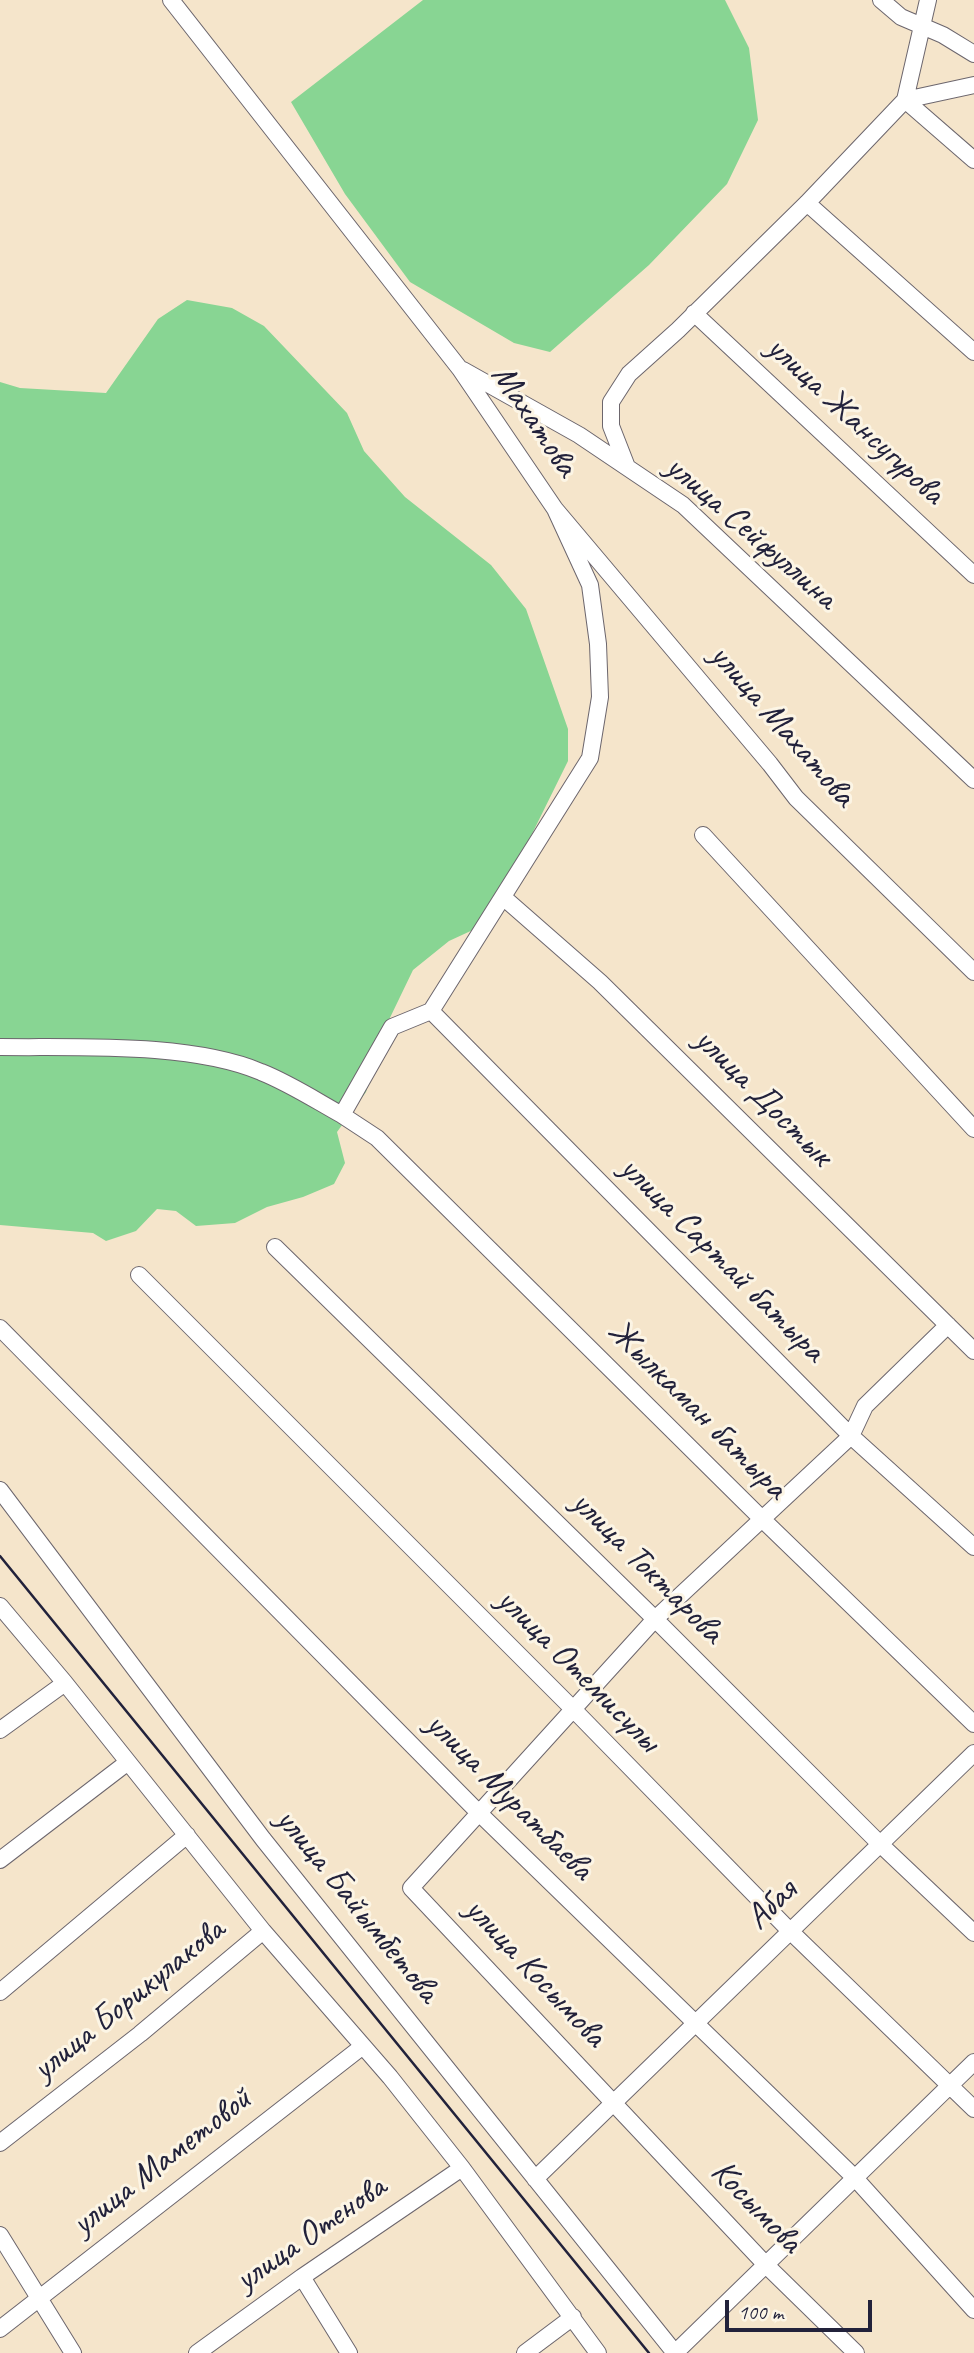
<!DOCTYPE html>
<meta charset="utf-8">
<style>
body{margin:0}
#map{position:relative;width:974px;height:2353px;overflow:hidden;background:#f5e5cb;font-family:Caveat,sans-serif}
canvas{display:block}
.scale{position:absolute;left:725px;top:2300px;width:147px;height:32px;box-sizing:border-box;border:4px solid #22223b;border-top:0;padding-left:9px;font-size:21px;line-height:24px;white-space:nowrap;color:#22223b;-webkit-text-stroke:5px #fcf5e5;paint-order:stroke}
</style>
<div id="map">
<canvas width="974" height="2353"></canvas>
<div class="scale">100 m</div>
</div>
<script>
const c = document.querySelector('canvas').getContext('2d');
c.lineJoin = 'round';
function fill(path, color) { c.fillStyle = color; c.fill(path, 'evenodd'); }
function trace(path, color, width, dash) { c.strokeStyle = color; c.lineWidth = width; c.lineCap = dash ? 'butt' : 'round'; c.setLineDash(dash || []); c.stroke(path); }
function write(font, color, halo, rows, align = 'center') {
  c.font = font + ' Caveat,sans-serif'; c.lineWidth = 6; c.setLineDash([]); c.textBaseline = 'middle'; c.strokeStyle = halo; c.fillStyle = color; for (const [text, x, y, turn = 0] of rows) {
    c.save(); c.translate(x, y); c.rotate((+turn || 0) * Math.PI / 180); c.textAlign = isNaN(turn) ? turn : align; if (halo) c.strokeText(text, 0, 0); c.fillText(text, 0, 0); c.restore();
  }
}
const green = new Path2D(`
 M423,0h302l24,48 9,72 -31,64 -78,81 -99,87 -36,-9 -104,-61 -65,-88 -54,-92z
 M187,300l45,8 32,18 83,87 17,38 41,46 86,68 35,44 42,120v32l-80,162 -39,18 -36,29 -27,56 -20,66 -29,40 8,31 -11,21 -31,13 -36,10 -32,16 -39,3 -20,-15 -19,-2 -21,22 -30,10 -13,-8 -93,-8v-843l20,6 86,5 52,-74z`);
const minor = new Path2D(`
 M171,0l289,369 95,140 215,255 26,34 178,174
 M881,0l20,17 42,18 31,19
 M905,100l69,60
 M905,100l69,-15
 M807,203l167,149
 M694,313l280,262
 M463,370l116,65 104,70 291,275
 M627,467l-16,-41v-24l18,-28 49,-44 129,-127 98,-103 23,-100
 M555,509l35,76 8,59 2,53 -10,61 -159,253 -39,16 -50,88 35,23 384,380 213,206
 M703,835l271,294
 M503,897l97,85 374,369
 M431,1011l420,425 123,111
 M0,1047c77,1 190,-5 261,25 28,11 54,28 81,43
 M275,1247l380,372 225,225 94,89
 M139,1275l434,434 217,222 184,178
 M0,1328l479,485 376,365 119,132
 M0,1490l263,349 412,514
 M0,1606l65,77 198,248 127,146 72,91 136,185
 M0,1730l65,-47
 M0,1860l128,-98
 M0,1992l187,-157
 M0,2143l140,-109 123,-103
 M535,2179l439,-426
 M0,2235l73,118
 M302,2277l47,76
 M0,2329l363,-283
 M197,2353l105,-76 160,-109
 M525,2353l48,-36
 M675,2353l299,-291
 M856,2353l-89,-87 -356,-378 244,-269 196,-183 14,-30 83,-81`);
const rail = new Path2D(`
 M0,1556l649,797`);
const streetNames = [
 ["Махатова",534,421,56],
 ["улица Жансугурова",855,421,43],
 ["улица Сейфуллина",751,533,41],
 ["улица Махатова",782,726,49],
 ["улица Достык",763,1098,45],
 ["улица Сартай батыра",722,1260,45],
 ["Жылкаман батыра",697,1410,45],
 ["улица Токтарова",647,1568,45],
 ["улица Отемисулы",578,1671,45],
 ["улица Муратбаева",509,1797,45],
 ["Абая",772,1905,-44],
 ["улица Байымбетова",357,1906,51],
 ["улица Косымова",535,1973,47],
 ["улица Борикулакова",129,2000,-39],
 ["улица Маметовой",162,2162,-38],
 ["Косымова",756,2207,46],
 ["улица Отенова",311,2234,-35]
];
fill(green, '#88d593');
trace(minor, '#6c666d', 18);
trace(minor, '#fff', 16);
trace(rail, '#22223b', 2.5);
write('35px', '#22223b', '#fcf5e5', streetNames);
</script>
